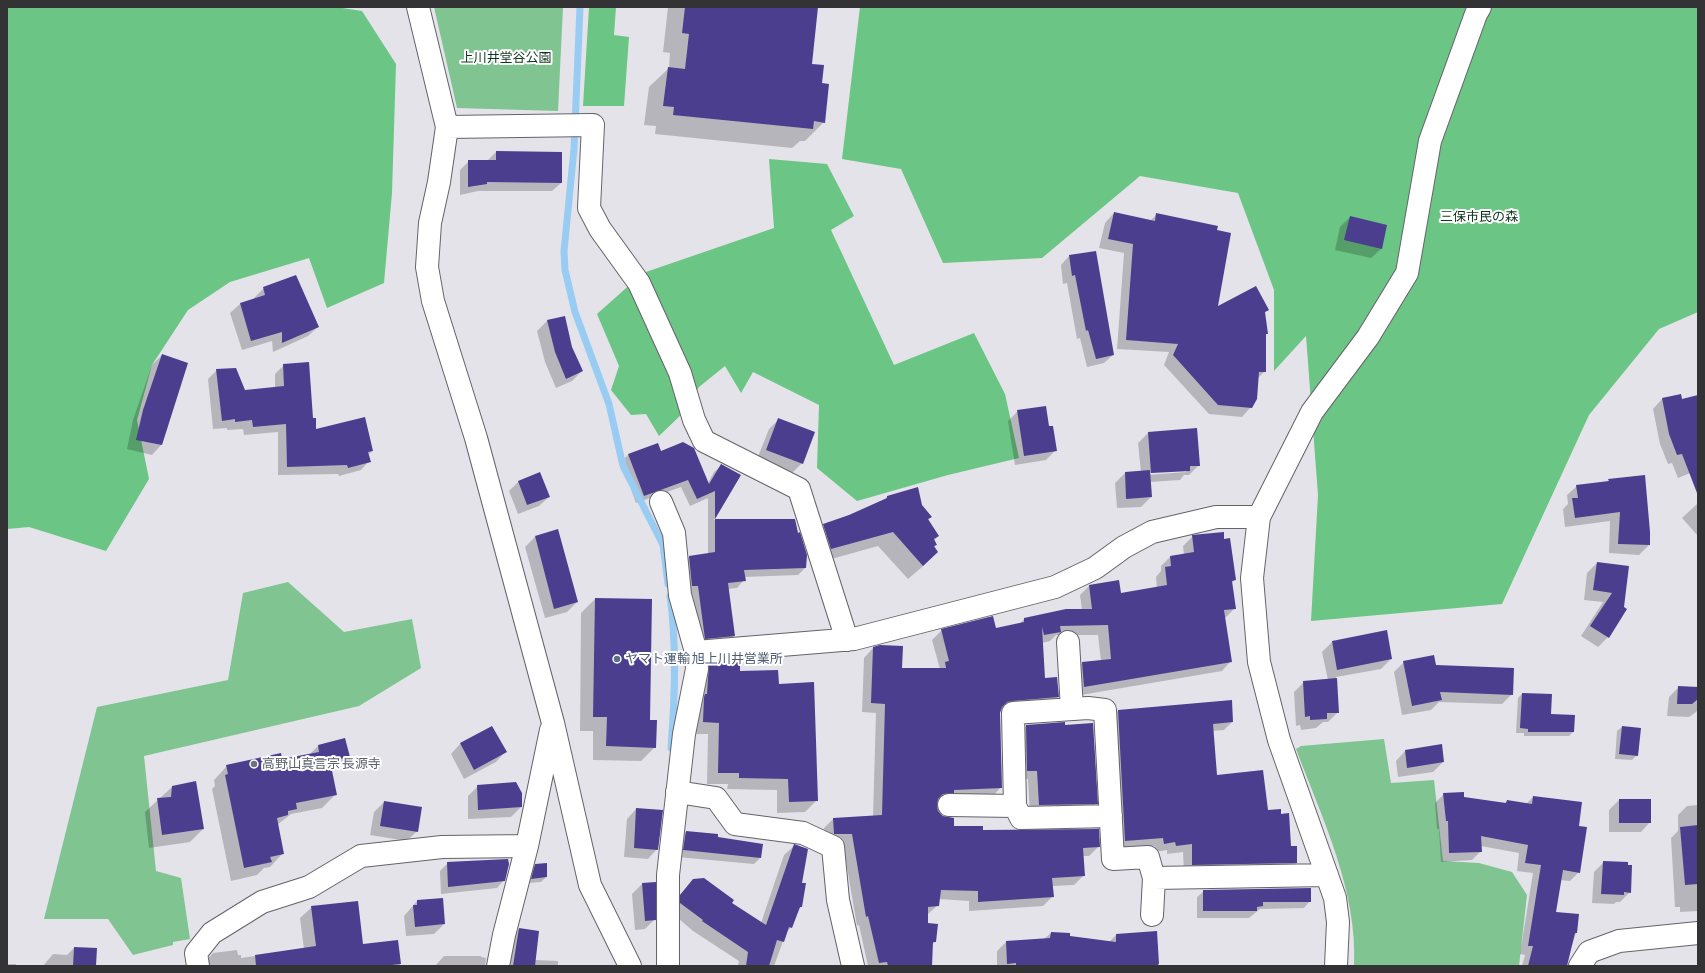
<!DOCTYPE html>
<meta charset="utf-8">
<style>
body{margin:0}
#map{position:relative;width:1705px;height:973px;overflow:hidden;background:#e4e3ea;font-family:"Asap Condensed",sans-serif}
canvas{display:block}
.frame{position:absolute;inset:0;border:8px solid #333335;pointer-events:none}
</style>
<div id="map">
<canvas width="1705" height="973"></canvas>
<div class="frame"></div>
</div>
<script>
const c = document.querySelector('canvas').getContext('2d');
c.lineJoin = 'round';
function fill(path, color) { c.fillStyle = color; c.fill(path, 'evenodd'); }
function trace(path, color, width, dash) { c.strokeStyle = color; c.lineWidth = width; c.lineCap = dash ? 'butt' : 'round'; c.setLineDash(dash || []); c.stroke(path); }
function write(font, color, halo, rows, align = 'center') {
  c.font = font + ' "Asap Condensed","Noto Sans JP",sans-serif'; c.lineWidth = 4; c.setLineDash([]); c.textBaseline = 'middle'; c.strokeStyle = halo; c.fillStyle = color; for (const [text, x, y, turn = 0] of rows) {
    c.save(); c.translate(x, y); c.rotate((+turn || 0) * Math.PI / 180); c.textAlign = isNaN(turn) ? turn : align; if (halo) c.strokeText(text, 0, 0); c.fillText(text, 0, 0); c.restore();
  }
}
const green = new Path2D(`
 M434,7h129l-5,104 -101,-3z
 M288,582l56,50 68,-13 9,49 -62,38 -215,50 12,115 25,7 9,61 -17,3v3l-40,10 -25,-36h-64l53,-212 131,-27 15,-87z
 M1384,739l7,44 43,-3 9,81 36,2 33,9 15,23 -8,71h-165c4,-75 -32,-148 -58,-217l5,-3z`);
const forest = new Path2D(`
 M7,7h329l26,4 34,53 -4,129 -8,90 -57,25 -18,-50 -79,24 -42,28 -36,55 -15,55 12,59 -43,72 -77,-24 -22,2z
 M589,7h27l-2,28 15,2 -5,69h-41z
 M860,7h838v305l-39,17 -70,86 -87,189 -191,17 7,-126 -12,-159 -32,35v-81l-36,-97 -98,-17 -98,82 -99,5 -42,-94 -59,-10z
 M769,159l58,5 27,52 -23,14 63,135 80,-32 31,61 14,64 -71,17 -91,26 -40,-33 2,-63 -66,-33 -12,21 -16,-27 -26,21 -15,25 -25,24 -13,-22 -15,1 -20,-25 8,-24 -22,-52 46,-41 131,-45z`);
const shadow = new Path2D(`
 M668,7h149l-6,58 9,19 4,38 -19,19h-5l-8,7 -137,-14 1,-8 -12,-1 5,-38 20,-19 1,-15 -7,-1z
 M496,152l65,1v30l-9,8h-74l-18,4v-25l9,-9h18z
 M1114,213l36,8 7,-7 60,94 51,2 -4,3 3,20 -2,2v36l-8,8 -6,28 -9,10 -33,-3 -45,-49 5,-13 -52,-3 7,-96 -25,-5 6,-25z
 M1350,217l31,32 -10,9 -36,-8 5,-23z
 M1069,256l44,99 -9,8 -17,4 -7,-29 -3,1 -10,-56 -4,1 -2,-19z
 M264,288l54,39 -10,9 -35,16 -1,-11 -30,9 -12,-37 10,-9 14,-5v-1z
 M564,317l7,30 11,24 -10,10 -16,7 -11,-26 -8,-31 10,-10z
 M162,355l-1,90 -9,10 -25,-6 6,-29 19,-55z
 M284,365l28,54 3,11 57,21 -4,4 1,6 -8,9 -22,6 -1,-2 -60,1v-43l-34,3 -1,-6 -16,1v-2l-14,1 -5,-50 9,-9 27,22 31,-4v-14z
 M1698,396v74l-20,8 -6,-15 -4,1 -8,-20 -7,-35 9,-10 19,1z
 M1018,411l31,17 7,22 -10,10 -31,5 -7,-44z
 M779,419l23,44 -10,10 -35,-14 12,-30z
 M1148,433l51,32 -10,10h-5l-4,5 -30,2 1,15 -10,10 -24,1 -2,-25 10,-10 16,-1 -3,-29zM1188,470l-2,2 -40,3v-2z
 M657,444l3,8 48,31 6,-11 8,-7 18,11 -26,44h81l10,48 -7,7 -54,2v3l-7,8 -10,1 7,47 -7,7 -29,3 -16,-81 7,-8 19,-3v-56l-18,8 -9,-19 -45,16 -15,-41 7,-7z
 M1609,480l40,52v13l-10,10 -30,-2 1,-32 -45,6 -2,-18 5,-5 -1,-9 10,-9 30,-4z
 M519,481l30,16 -10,9 -21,8 -9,-23z
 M887,497l35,9 9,11 -3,3 10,16 -4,4 2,4 -2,3 3,5 -15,15 -14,12 -30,-33 -61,17 -8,-23 15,-15 26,-9 34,-15z
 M1698,503v33l-16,-18z
 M557,531l20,71 -10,10 -22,6 -20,-71 10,-10z
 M1193,536l30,4 11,40 -2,3 2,26 -10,10 7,42 -9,10 -147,25 -2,-24 9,-9 19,-2 -3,-26h-42l-6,6 -8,2 2,36 14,18 -10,10 -48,3 1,77 -9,10 -56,6 1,8 16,16 146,19 -10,10h-6l1,19 -10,10 -22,1 1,10 -10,10 -74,5v-10l-30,-2 -1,6 -11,10v9l8,18 -3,3 -1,21h-63l-9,-41 -2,1 -14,-83h-18l-1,-15 9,-9 40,-3 3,-103 -14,-1 2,-54 9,-10 28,21h39l-8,-29 10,-10 53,-1 24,-4 5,-6 58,-9 -2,-15 9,-9 31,8 37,-6 -1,-11 5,-6v-5l9,-9 14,-2 -1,-9z
 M1597,563l31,4 -20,70 -10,10 -17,-11 22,-34 -19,-2 3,-27z
 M595,599l54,122 6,26 -14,14 -48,-1v-29h-13l1,-118z
 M1386,632l5,27 -10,10 -45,8 2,35 -10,10h-5l-7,6 -15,2 -1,-5 -4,1 -2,-34 10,-10 24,-2 -6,-28 10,-10z
 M1404,662l31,4 77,28 -10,10 -63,-2 -8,8 -29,5 -8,-43z
 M710,664l68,21 39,115 -12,12 -28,1v-23l-50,-1 1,-5h-21l1,-50h-16l6,-58z
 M1698,686v24l-2,2 -7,5 -22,-1 2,-19 10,-10 16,1z
 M1522,694l28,21 23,17 -4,4h-45v-3h-8l2,-35z
 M1231,701l1,21 -8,8 -12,1 4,45 51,35 23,36 6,16 -8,8 -104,2 -1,-21 -16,2v-4l-11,2 -1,-6 -39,3 -7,-129 9,-9z
 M1026,726l70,77 -8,9 -58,2 -2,-35h-10l-1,-44z
 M492,727l13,25 -9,10 -32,17 -13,-25 9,-10z
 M1622,727l15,28 -5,5 -17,-1 2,-28z
 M344,740l4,16 -13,14 -4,1 5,23 -14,14 -31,6 -14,11 6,28 -13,14 -6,1 -7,7 -26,6 -19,-92 3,-3 -1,-6 13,-14 54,-6 29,-6 8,-8z
 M1405,751l38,11 -10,10 -35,5 -2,-16z
 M478,786l43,21 -10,10 -43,2v-23z
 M172,787l31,42 -13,13 -41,6 -4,-36z
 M1444,794l60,10 3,-3 19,3 7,-7 44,29 2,46 -9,9 -10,-1 -6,33 22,20 -11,33h-43l3,-11 -5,-1 13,-81 -16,-2 2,-18 -38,-7v5l-9,9 -31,2 -2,-33h-2l-2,-26z
 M1619,800h31v22l-9,10h-32v-22z
 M384,802l33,29 -10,10 -37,-6 4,-23z
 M1698,805v106l-18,1v-5h-5l-4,-69 7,-7v-16l9,-9z
 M636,809l21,40 -9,10 -24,-2 3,-38z
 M686,832l31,5 43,21 -6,6 -77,-7 2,-19z
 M794,846l7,38v23l-4,3 -6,17 -5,6 -12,33h-36l1,-5 -46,-30 -22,-19v-7l22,-25 68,43 23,-68z
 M1604,862l26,30 -10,10h-4l-2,2 -22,-1 2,-31z
 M448,863l56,17 -7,8 -56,6 -1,-23z
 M536,865l10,12 -5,5 -13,1 3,-14z
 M642,884l12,36 -9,9 -10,1 -3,-36z
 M1204,891l106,10 -6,7 -44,1 -11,9h-52v-21z
 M417,901l27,23 -10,10 -28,2 -2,-20z
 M312,907l50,38 35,-4 3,25h-199l12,-13 24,-3 1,5h3v3l63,-9 -4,-31z
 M519,929l16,31 23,1v5h-54l4,-25z
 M1051,933l18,4 40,5 7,-7 40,31h-159v-15l9,-9 38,-3z
 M74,948l21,18h-52l10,-12 14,1z
 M444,956h37v1l5,1 -1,8h-50z
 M7,964h9v2h-9z`);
const stream = new Path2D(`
 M580,7l-6,142 -10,102 1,19 10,42 34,92 14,62 40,79 5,39
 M670,596c7,50 5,101 1,152`);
const building = new Path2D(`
 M685,7h133l-6,57 12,1 -2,18 7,1 -4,39 -11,-2 -1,8 -140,-14 1,-8 -11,-1 5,-39 17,2 4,-35 -7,-1z
 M496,151l66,1v31l-75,-1v2l-19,3v-27h28z
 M1114,212l41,9 1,-8 62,13 -1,4 14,3 -13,73 38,-20 13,24 -4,2 3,22h-2v38h-7l-2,27 -5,9 -34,-3 -45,-50 5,-11 -52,-4 7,-96 -25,-5z
 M1350,216l37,9 -5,24 -38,-9z
 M1096,251l18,104 -18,4 -8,-29 -2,1 -11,-56 -3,1 -3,-21z
 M296,275l23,52 -37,16v-11l-31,9 -11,-38 25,-8 -2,-8z
 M565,316l7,31 11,24 -17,8 -11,-27 -8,-32z
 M162,354l26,9 -26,82 -26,-5 7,-30z
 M309,362l4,56h3v11l49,-12 8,34 -5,1 3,10 -23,6 -1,-3 -60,2 -1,-43 -33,3 -1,-7 -17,2v-3l-13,2 -6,-52 20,-1 9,22 39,-4 -1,-22z
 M1681,394l1,5 16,-4 -1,98 -15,-39 -5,1 -8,-21 -7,-36z
 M1046,406l3,20h4l4,25 -33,5 -7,-46z
 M778,418l37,14 -12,32 -37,-14z
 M1197,428l3,38h-10v5l-39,2 -3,-41z
 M683,442l11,6 15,36 12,-20 20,11 -26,44h80l3,14 2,-1 7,23 -1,13 -62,2 2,11 -18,2 7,53 -30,3 -7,-53h-6l-3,-30 26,-4v-61l-18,8 -9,-19 -44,16 -16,-42 30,-11 3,8z
 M1150,470l2,27 -26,2 -1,-27z
 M540,472l10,25 -23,8 -9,-24z
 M1645,475l5,57v13l-32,-1 2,-32 -45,6 -3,-20h6l-2,-13 33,-4 -1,-2z
 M918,487l4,18 10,12 -4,2 11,17 -5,3 3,6 -3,1 4,6 -15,14 -30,-34 -62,17 -8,-25 26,-9 38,-17v-2z
 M558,529l20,73 -24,7 -19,-73z
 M1224,532v7l6,-1 6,42 -4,1 4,28 -12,1 8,52 -148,25 -2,-25 29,-3 -3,-34 -48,1 1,6 -17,3 -2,-8 3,51 12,-1 2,20 -47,4 -5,1 -5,5 -2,6 2,75 -48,2v3l-11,1 -5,5 -1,6 1,6 5,5 11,2v8h29v4l116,-1 1,18 -17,1 2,28 -33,2 2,19 -76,5v-11l-37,-1 -2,16 -11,1v16l10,1 -2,18h-3l-1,24h-44l-1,-4 -8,1 -11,-47 -2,1 -14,-83h-18l-1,-16 49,-3 3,-111 -14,-1 2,-56 7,-2 23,1 -1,22h44l-1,-6 4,-1 -8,-32 52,-13 3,12 28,-6v-4l42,-9h26l-3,-24 30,-5 2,13 46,-8 -2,-18 6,-1 -1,-10 24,-4 -2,-17z
 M1597,562l32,4 -5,41 3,2 -18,29 -19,-12 22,-33 -19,-3z
 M595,598l57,1 -2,121h7l-1,28 -50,-2 1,-29h-14z
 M1387,630l5,29 -55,11 -5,-29z
 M1434,655l2,10 78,3 -1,27 -73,-3 2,8 -30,6 -9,-45z
 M740,661v10l38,-1 1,14 35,-2 4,119 -29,1 -1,-23 -49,-1v-5h-21l1,-50 -16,-1 1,-25 1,-3h2l2,-31z
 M1337,678l2,35h-12v6l-17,1v-4l-5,1 -2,-36z
 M1678,686l20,1v12l-6,5h-15z
 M1522,693l30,1 -1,20 24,1 -1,17h-46v-3l-8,-1z
 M1232,700l1,22 -20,2 4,51 46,-5 5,40 13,-1v5l8,-1 2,33h6v17l-105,2v-21l-16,2 -1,-4 -11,2 -1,-6 -38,3 -7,-131z
 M1065,722v3l28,-2 5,81 -59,1 -2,-34h-10l-1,-46z
 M492,726l15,26 -33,18 -14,-27z
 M1622,726l19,2 -3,28 -19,-2z
 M345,738l5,19 -20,4 7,34 -41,8 1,6 -9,2v4l-11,3 7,36 -14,3 2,5 -28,6 -19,-93 3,-1 -2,-9 55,-12 1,6 37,-7 -1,-7z
 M1442,744l2,18 -37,6 -2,-18z
 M196,781l8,48 -42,6 -5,-37 14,-1 1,-11z
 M516,782l6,11v14l-44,3 -1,-25z
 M1464,792v5l42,6 1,-3 25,4 1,-8 49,6 -3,24 8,1 -7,46 -17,-3 -7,42 23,2 -2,19h-2l-8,33h-39l5,-20h-5l13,-81 -16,-2 3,-18 -47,-9 1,16 -33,1 -1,-32h-2l-3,-28z
 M1619,799h32v24h-32z
 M384,801l38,6 -4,25 -38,-6z
 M636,808l27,2 -5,40 -24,-2z
 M1698,825v59l-13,1 -5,-58z
 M686,831l32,3v3l45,7 -2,14 -78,-8z
 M794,844l14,5 -6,34h4l-4,24h-2l-8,21 -3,-1 -5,15 -7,-2 -8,26h-23l2,-14 -46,-31 1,-1 -23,-17v-8l13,-16 11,-1 30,22 -2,3 34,22z
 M508,859l1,5 -4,17 -57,6 -1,-25z
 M1603,861l25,1v3h4l-1,28 -7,-1v3l-23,-1z
 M547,863v14l-16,2 4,-15z
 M656,882v38l-11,1 -3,-38z
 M1311,888v14h-48v4l-6,1v4h-54v-21z
 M443,898l2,26 -30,3 -2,-22h4v-5z
 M358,901l5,43 35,-4 3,24 -19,2h-126l-1,-11 61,-9 -5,-40z
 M519,928l20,3 -4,35h-22z
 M1157,931l2,33 -3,2h-140v-3l-9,1 -1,-23 44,-3 1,-6 19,1v3l46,6v-8z
 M74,947l23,1 -1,18h-23z`);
const minor = new Path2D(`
 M418,7l29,120 -8,55 -9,41 -3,44 6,34 43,137 77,285 37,162 40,81
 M447,127l146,-2 -4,83 11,21 39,54 41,90 14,47 10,21 95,48 48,151
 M661,502l13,31 6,62 16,57 1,17 -13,65 -16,141v91
 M1068,642l4,67
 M696,652l158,-13 201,-52 40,-19 29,-21 28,-15 64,-15h43
 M677,792l39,6 19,26 68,9 30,14 5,53 15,66
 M949,805l66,1 6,12 90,-2
 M1015,806l-2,-93 75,-5 17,2 8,149 35,-2 6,21 -2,37
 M1154,878l173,-3
 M198,966l-2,-13 16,-20 50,-31 47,-15 52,-31 81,-9 85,-1
 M498,966l6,-31 23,-89 24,-116
 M1336,966l2,-44 -3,-24 -56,-158 -20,-78 -7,-84 7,-61 53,-105 56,-75 39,-64 23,-132 46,-127 4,-7
 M1580,966l9,-14 30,-11 79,-8`);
const markers = [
 [617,659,4,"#5c6f8a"],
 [254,764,4,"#6b7280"]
];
const parkNames = [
 ["上川井堂谷公園",506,58],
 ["三保市民の森",1479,217]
];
const serviceNames = [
 ["ヤマト運輸 旭上川井営業所",625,659]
];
const worshipNames = [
 ["高野山真言宗 長源寺",262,764]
];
fill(green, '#7fc491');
fill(forest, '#6bc584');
fill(shadow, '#0003');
trace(stream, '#99ccf3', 7);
fill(building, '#4b3e8e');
trace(minor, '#646369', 24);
trace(minor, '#fff', 22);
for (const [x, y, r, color] of markers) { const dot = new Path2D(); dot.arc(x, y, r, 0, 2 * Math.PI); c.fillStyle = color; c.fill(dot); trace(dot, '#fff', 1.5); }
write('13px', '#0f351c', '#fff', parkNames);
write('13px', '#4e5e75', '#fff', serviceNames, 'left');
write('13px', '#5b616d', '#fff', worshipNames, 'left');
</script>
